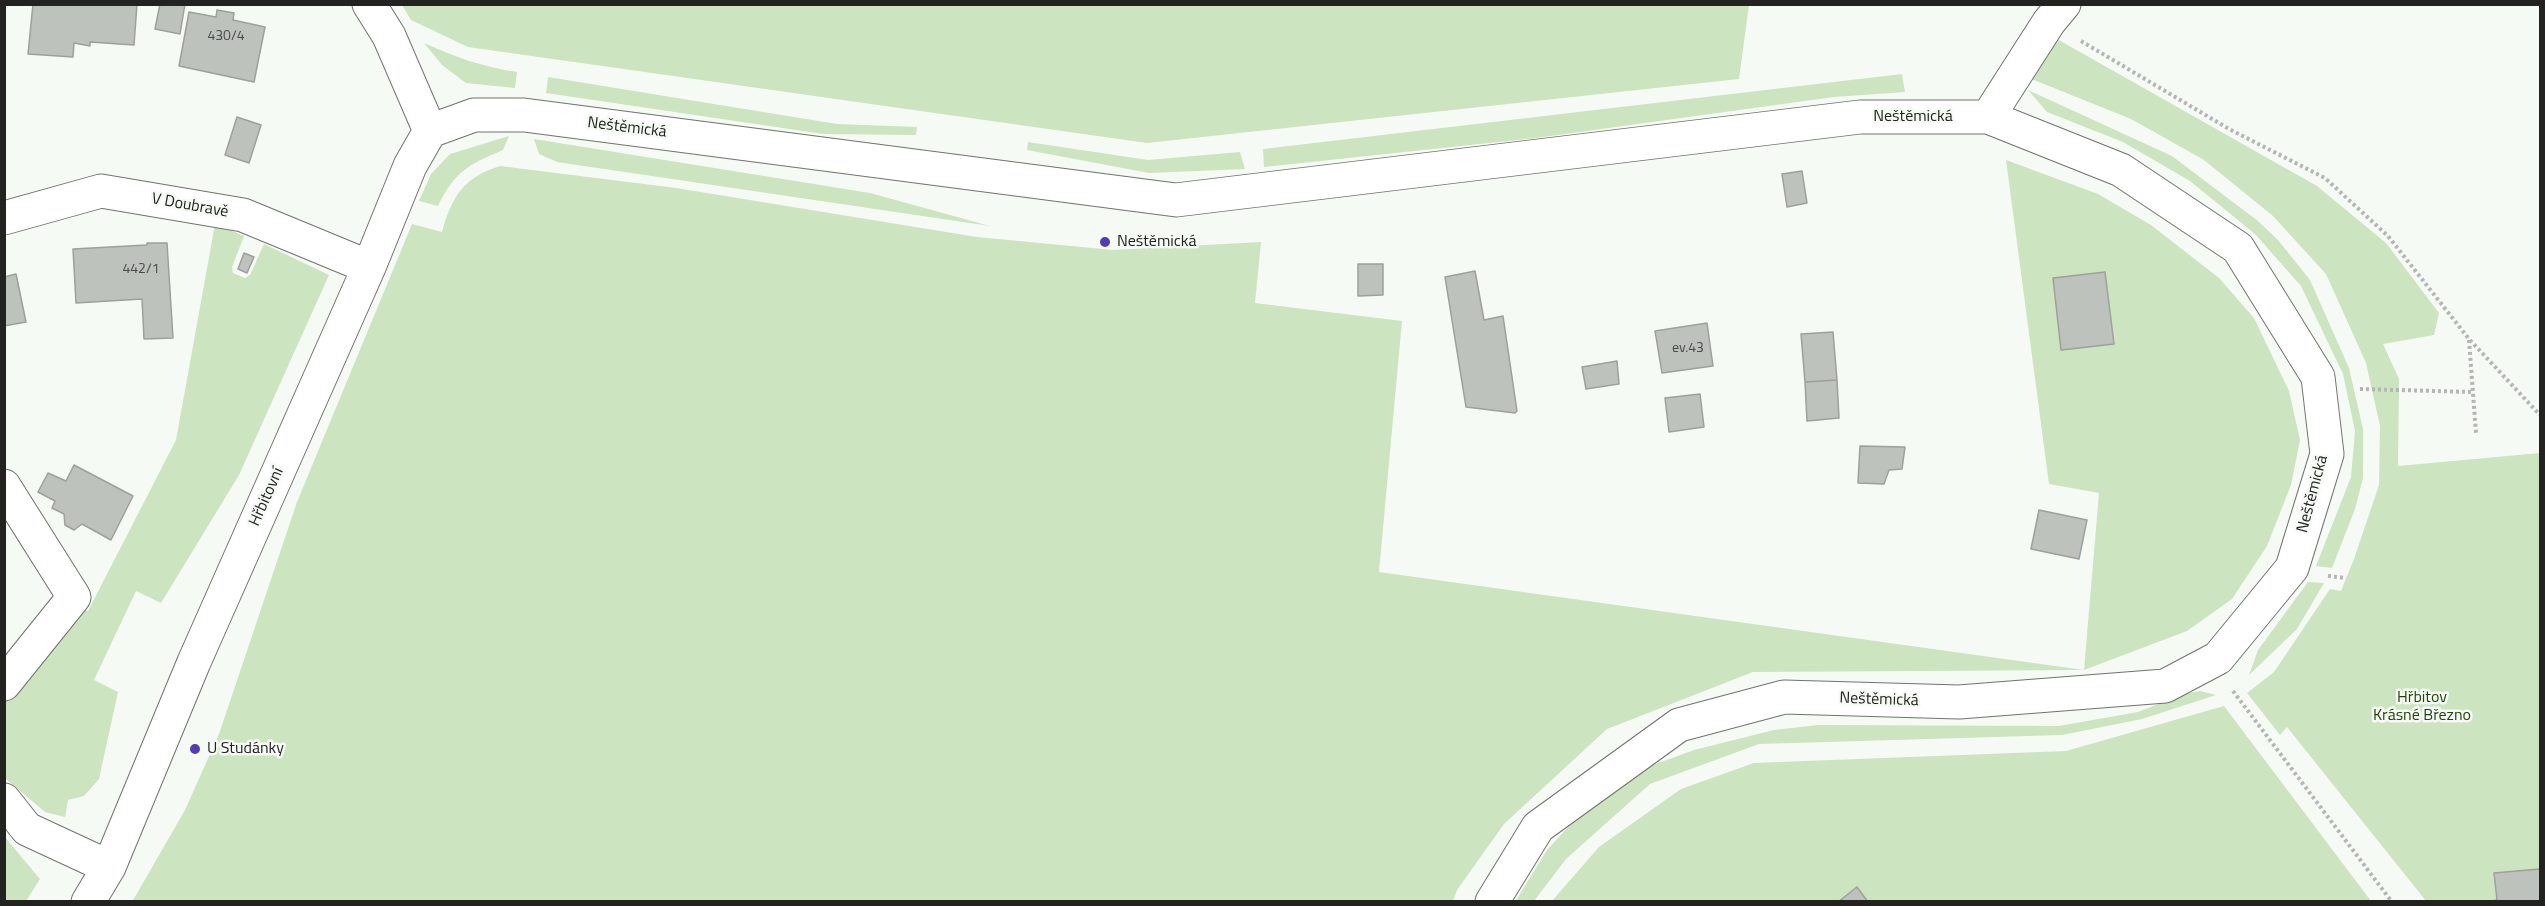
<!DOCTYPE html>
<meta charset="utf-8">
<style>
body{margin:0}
#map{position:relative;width:2545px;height:906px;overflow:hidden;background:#f6faf5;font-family:"Titillium Web",sans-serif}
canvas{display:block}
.frame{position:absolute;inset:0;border:6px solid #222321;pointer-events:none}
</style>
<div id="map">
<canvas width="2545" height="906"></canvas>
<div class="frame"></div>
</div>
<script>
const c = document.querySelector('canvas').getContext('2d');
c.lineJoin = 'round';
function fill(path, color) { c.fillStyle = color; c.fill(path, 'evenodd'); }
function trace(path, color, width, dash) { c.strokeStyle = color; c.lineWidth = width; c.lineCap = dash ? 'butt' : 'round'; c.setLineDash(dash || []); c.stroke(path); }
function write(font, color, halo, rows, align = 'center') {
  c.font = font + ' "Titillium Web",sans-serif'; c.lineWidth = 5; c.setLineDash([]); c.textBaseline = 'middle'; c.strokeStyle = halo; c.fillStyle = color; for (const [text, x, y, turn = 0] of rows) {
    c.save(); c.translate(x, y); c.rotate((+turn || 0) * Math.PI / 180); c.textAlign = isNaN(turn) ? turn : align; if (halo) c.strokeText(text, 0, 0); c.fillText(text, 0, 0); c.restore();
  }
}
const green = new Path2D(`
 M402,5h1347l-10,74 -592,64 -679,-96 -57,-27z
 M2057,39l260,147 69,57 53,70 -5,22 -51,9 16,35 -1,87 142,-13v448h-114l-139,-174 -7,8 -33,-42 27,-21 56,-83 11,2 13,-32 25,-74 1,-59 -14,-63 -40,-89 -53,-58 -69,-56 -73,-41 -102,-41z
 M424,43c31,14 59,24 93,29l-2,16 -49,-5 -24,-18z
 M1902,74l3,18 -71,5 -298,41 -272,29 -1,-18z
 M548,77l289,47 80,3 -1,8 -93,-1 -277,-41z
 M2028,90l144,66 86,65 20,19 32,40 39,88 14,61v49l-8,31 -23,59 -16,-2 35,-89 4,-46 -12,-57 -42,-88 -46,-52 -65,-53 -67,-39 -76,-30z
 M509,136l-6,14c-35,15 -47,20 -65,56l-19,-5 12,-27 19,-20z
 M534,139l336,54 120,33 -433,-64 -18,-8z
 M1028,142l120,18 92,-8 5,17 -96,4 -122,-23z
 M2006,160l92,34 53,31 68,53 35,40 35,73 11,49 -9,45 -24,61 -35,53 -45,32 -103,39 -331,2 -146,57 -103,95 -47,66 -4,11 -1321,1 53,-92 34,-76 78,-232 115,-278 30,8c10,-36 22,-55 58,-66l176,22 301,49 136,13 148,-8 -6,61 147,18 -23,251 705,98 15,-177 -50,-9z
 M215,224l29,12 -12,31 1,6 12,5 5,-3 14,-31 65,31 -90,200 -78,128 -25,-12 -42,89 24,12 -19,87 -15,17 -16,4 -3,17 -20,-5 -39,-33 -2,-79 61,-95 23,6 88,-171z
 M2308,582l16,1 -27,46 -48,46 9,-25z
 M2200,691l16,4 -74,24 -80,16 -303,9 -109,40 -84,75 -32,42 -19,1 32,-52 22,-24 73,-57 52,-19 80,-20 44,-5 241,1 79,-14 46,-18z
 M2224,706l147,195 -503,1 -11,-15 -19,15h-287l48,-55 82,-58 73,-26 312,-12z
 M4,836l36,43 -14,22h-21z`);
const building = new Path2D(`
 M33,4h104l-3,41 -44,-3v4l-16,-3 -1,14 -45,-3z
 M160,4h25l-5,30 -25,-5z
 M217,10l17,3 -1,7 32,7 -11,55 -75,-16 10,-54 27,5z
 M237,117l24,8 -12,38 -24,-8z
 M1802,171l5,32 -20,4 -5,-33z
 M147,243h20l6,95 -29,1 -2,-40 -66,4 -3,-54 74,-4z
 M244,253l10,4 -7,16 -9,-4z
 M1358,264h25v31l-25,1z
 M1475,271l9,49 19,-4 14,95 -2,2 -49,-6 -21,-130z
 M2105,272l9,72 -53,6 -8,-72z
 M16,274l10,48 -22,4v-49z
 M1707,323l6,43 -51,7 -7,-42z
 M1833,332l4,48 -32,2 -4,-48z
 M1617,361l2,23 -33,5 -4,-22z
 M1837,380l2,38 -32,3 -2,-39z
 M1700,394l4,33 -35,5 -4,-34z
 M1860,446l45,1 -3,22 -13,1 -5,14 -26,-1z
 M74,465l59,31 -22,44 -29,-16 -8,6 -9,-5 -1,-11 -12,-6 3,-7 -17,-9 10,-19 18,8z
 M2039,510l48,10 -8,39 -48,-10z
 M2540,869v33h-53l10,-2 -3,-27z
 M1857,887l11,15h-30z`);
const path = new Path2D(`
 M2081,41l148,88 96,49 63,58 81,103 71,76
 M2469,340l7,93
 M2360,389l113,3
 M2328,576l18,2
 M2233,691l159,211`);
const street = new Path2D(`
 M369,4l20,32 41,95
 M1988,117l61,-95 15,-18
 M430,131l44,-16h50l652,85 684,-83h128l133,53 117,78 80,129 9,77 -35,114 -74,90 -53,28 -206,16 -175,-5 -105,28 -141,102 -46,75
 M4,218l97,-27 142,24 126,52
 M4,486l70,111 -70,87
 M4,800l23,29 82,38
 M88,902l21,-35 85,-205 175,-395 41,-101 20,-35`);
const markers = [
 [1105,242,6,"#523cb4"],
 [195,749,6,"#523cb4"]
];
const numberNames = [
 ["430/4",226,37],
 ["442/1",141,270],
 ["ev.43",1688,349]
];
const streetNames = [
 ["Neštěmická",1913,117],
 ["Neštěmická",627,128,7],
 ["V Doubravě",190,206,10],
 ["Neštěmická",2313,494,-75],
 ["Hřbitovní",267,497,-66],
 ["Neštěmická",1879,700,2]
];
const poiNames = [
 ["Neštěmická",1117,242],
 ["U Studánky",207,749]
];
const parkNames = [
 ["Hřbitov",2422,698],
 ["Krásné Březno",2422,716]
];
fill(green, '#cce4c0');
fill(building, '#bec2bd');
trace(building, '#9da09b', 1.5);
trace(street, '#70736e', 35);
trace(path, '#b3b6b2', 4, [3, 3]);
trace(street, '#fff', 33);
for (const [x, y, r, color] of markers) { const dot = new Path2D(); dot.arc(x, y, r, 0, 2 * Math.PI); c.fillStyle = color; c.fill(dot); trace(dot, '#f6faf5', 2); }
write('14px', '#494b48', null, numberNames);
write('16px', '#222321', '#f6faf5', streetNames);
write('16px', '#222321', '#f6faf5', poiNames, 'left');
write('16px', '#224309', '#f6faf5', parkNames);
</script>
